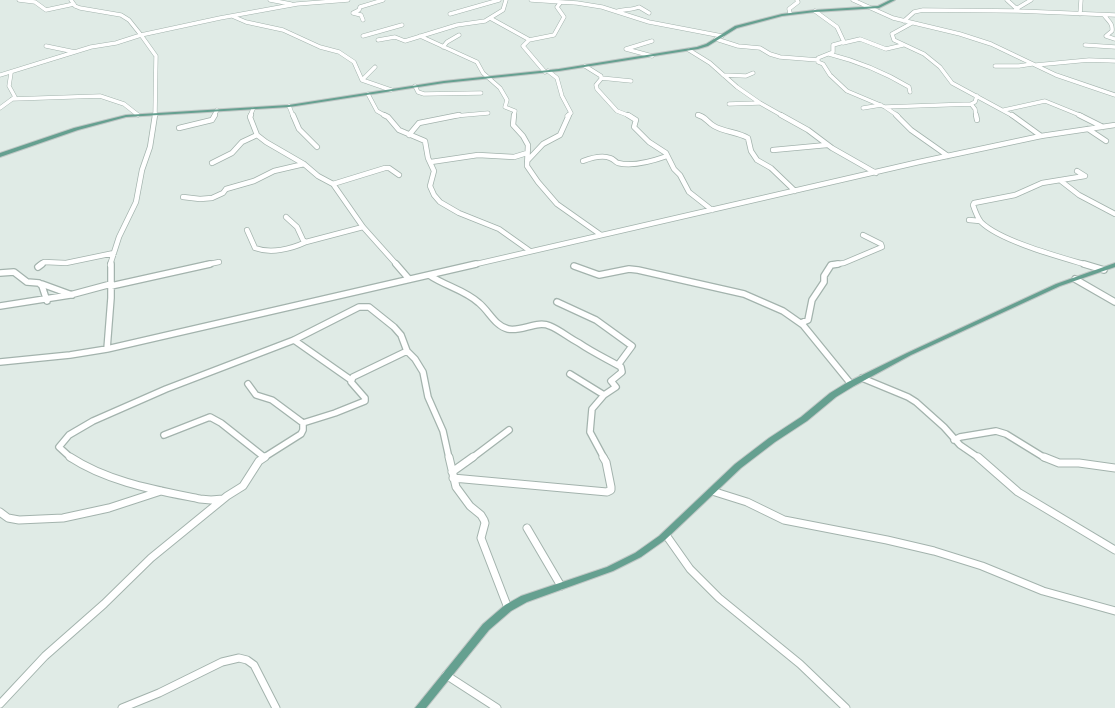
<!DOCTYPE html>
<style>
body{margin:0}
canvas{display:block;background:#e0ebe6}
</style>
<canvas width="1115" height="708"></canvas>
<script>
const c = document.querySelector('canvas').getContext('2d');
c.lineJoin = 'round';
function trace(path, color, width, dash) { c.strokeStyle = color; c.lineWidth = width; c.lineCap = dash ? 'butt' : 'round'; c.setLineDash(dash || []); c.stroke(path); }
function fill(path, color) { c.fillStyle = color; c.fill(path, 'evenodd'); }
const minorFar3 = new Path2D(`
 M19,0l16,2 11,8 28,-6
 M270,0l21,4
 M531,0l46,3 25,4 47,15 73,14
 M853,0l40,18 67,16 31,10 65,31 59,20
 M1007,0l11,10
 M1016,9l15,-9
 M618,11c8,-2 14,-1 21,-4l10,6
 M815,11l22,16 7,15 -11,3v7l-15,6v4l5,2 7,11 17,16 38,16 13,9
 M790,13l-1,-4 9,-7 -1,-2
 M450,14l49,-14
 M1080,14l1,-14
 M1104,15c4,6 9,8 8,16l-6,5 9,3
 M232,16l14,6 37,8 37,17 19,5 15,10 8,18 29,10
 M490,18l38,21 1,1 -6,6 22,26
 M363,20l-2,-5 -8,-2 6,-3 1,-3 23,-7
 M904,21l10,-9 9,-2 95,1 97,4
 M912,23l-20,11 2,6 30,14 16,13 12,16 61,33
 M363,36l39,-11
 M420,36l57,26 6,11 17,15 7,12 -2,7 10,4 -1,5
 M716,39l22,7 22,2 10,6 10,3 38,3
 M378,40l17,-3 10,4 52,-16 28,-4 18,-11 3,-10
 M529,40l25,-5 10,-18 -7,-10 4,-5
 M652,41l-26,8 26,7
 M843,43l17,-4 26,10 17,-4
 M1085,45l30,2
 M46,46l29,6
 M443,47l4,-5 12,-7
 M689,50l21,13 27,24 23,16 23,13
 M829,54c28,7 55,18 80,33l1,5
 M1036,65l53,-5 26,1
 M585,66l16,10v3l-5,6 1,4 20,22 13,5
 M995,66h24l13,-2
 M548,71l9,7 5,18 9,17 -4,3
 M0,75l91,-28 25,-4 25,-8 -12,-15 -8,-5 -41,-7 -5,-2 -4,-6
 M723,75l23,1 7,-3
 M601,78l30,3
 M362,80l13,-13
 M415,86l3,6 6,2 57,-1
 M368,94l9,17 9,5
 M12,99l88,-3 24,8 14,11
 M729,104l30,-1
 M971,104l4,5 1,7
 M289,106l4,10
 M885,107l86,-3 4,-2 2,-6
 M0,108l15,-11 -6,-11 2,-13
 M863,108l18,-3
 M1004,110l41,-9 37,15
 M698,115l3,1
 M155,116l1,-60 -15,-21 79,-17 77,-14 51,-4
 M214,116l3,-6
 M250,116l3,-7
 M454,116l34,-3`);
const minorFar2 = new Path2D(`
 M251,115l-1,2 7,18 9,7 38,22 14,12 15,8 30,43 34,38
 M293,115l6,14 18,18
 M384,115l4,2 11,13 26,11 3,17 6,13 -4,15 4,9 6,7 19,11 40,16 31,22
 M514,115l-1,10 10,11 5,9 -1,21 11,16 19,22 44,31
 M628,115l8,5 -2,7 15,15 17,11 8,16 6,6 9,17 23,18
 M698,115c8,2 9,7 16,11 10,6 24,6 34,12l3,13 6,9 14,8 24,23
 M781,115l27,15 24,18 44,25
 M896,115l15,15 37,26
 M976,115l1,5
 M1012,115l29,21
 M1079,115l24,12
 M179,128l33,-8 3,-5
 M1088,129l18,12
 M409,135l10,-12 40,-8
 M773,150l54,-5
 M528,160l15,-16 17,-9 9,-20
 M583,161c8,-3 20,-6 27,-3 4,1 5,4 8,5 15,4 35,-2 49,-7
 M431,162l47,-7 36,2 13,-4
 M212,163l20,-10 10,-11 15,-7
 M1077,171l8,5 -43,7 -27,12 -41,8 -1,2c2,6 4,12 8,17 19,19 79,35 106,43
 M1061,181l18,14 36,19
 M333,184l52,-16h4l10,7
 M183,197l17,2 12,-1 11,-5 3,-4 28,-8 20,-10 30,-7
 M286,217l11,10 6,13 3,2 57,-15
 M969,220l11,1
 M247,230l8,18c16,6 36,1 51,-6
 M40,265l4,-3 22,1 48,-10
 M110,265l9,-28 17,-35 6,-32 8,-23 5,-32
 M205,265l14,-3
 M472,265l447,-103 122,-26 74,-11
 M831,265l13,-2 38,-16 -1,-3 -18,-9`);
const minorFar1 = new Path2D(`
 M396,264l13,15
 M1084,264l20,6
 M574,266l25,9 30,-6 9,1 106,24 39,17 20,14 48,59
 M38,267l4,-3
 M0,273l14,-1 13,10 12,1 3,3 5,15
 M429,275c16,11 36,15 50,28 10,8 16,23 29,26 14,3 29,-9 42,-3 10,4 19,12 29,17 13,9 28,16 42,24l1,5 -11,9 5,6 -12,8
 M1075,279l40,23
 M42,284l30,11
 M111,286l99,-22
 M557,302l39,18 36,26 -14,19
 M0,306l70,-11 41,-11
 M801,323l7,-3 4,-20 12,-18v-6l7,-11 7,-1
 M294,340l57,40
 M107,349l4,-51v-34
 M0,362l70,-7 37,-6 369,-85
 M570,374l34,21 -12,14 -2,23 14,26
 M862,378l46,19 8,5 28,25 16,18 19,13
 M248,384l8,11 16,5 31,23
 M164,435l46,-18 11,6 43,34
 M954,440l6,-3 36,-6 10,3 39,24
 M71,458l-12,-11 10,-12 24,-14 73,-32 128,-49 65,-33h10l25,20 7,8 6,16 8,8 8,13 5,25 15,34 6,27
 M263,458l38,-24 2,-4v-7l32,-10 30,-12v-3l-14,-16 2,-5 54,-26
 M472,458l37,-28`);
const minor = new Path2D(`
 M70,457c38,25 86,33 130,42l11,1 12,-1
 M449,457l7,30 14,19 11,9 3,5 1,3 -4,15 27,70
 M978,457l40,35 97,58
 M1044,457l15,6h20l36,5
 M452,472l21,-15
 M453,478l154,14 4,-2v-3l-5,-25 -3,-5
 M712,491l35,11 37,18 103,20 47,11 48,15 61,25 72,20
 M0,512l8,6 11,2 44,-2 46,-10 52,-17
 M527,528l34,58
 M666,535l24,34 29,29 81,66 46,44
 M446,675l51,33
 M0,704l45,-48 59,-52 47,-46 76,-62 16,-10 16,-25 6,-4
 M122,708l37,-15 63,-31 17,-4 8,2 7,5 22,43`);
const major = new Path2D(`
 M890,0h5l-16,8 -64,4 -33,4 -45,12 -29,18 -10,3 -139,22 -115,12 -155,24 -163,10 -48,13 -78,27v-4l74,-25 52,-13 163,-10 155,-24 115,-12 138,-22 9,-3 29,-18 47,-12 33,-4 63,-4z
 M1115,263v4l-55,19 -149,69 -57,31 -18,11 -29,24 -32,21 -34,26 -76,72 -24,17 -28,14 -86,31 -16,9 -22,19 -63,78h-11l68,-84 22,-19 16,-9 86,-29 28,-14 24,-17 76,-72 34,-26 32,-21 29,-24 18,-11 59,-29 149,-69z`);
trace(minorFar3, '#a3b3ad', 4.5);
trace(minorFar2, '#a3b3ad', 6);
trace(minorFar1, '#a3b3ad', 8);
trace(minor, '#a3b3ad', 9);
trace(major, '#c1c8c6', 2);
trace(minorFar3, '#fff', 3.5);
trace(minorFar2, '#fff', 4.5);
trace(minorFar1, '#fff', 5.5);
trace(minor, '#fff', 7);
fill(major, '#65a090');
</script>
